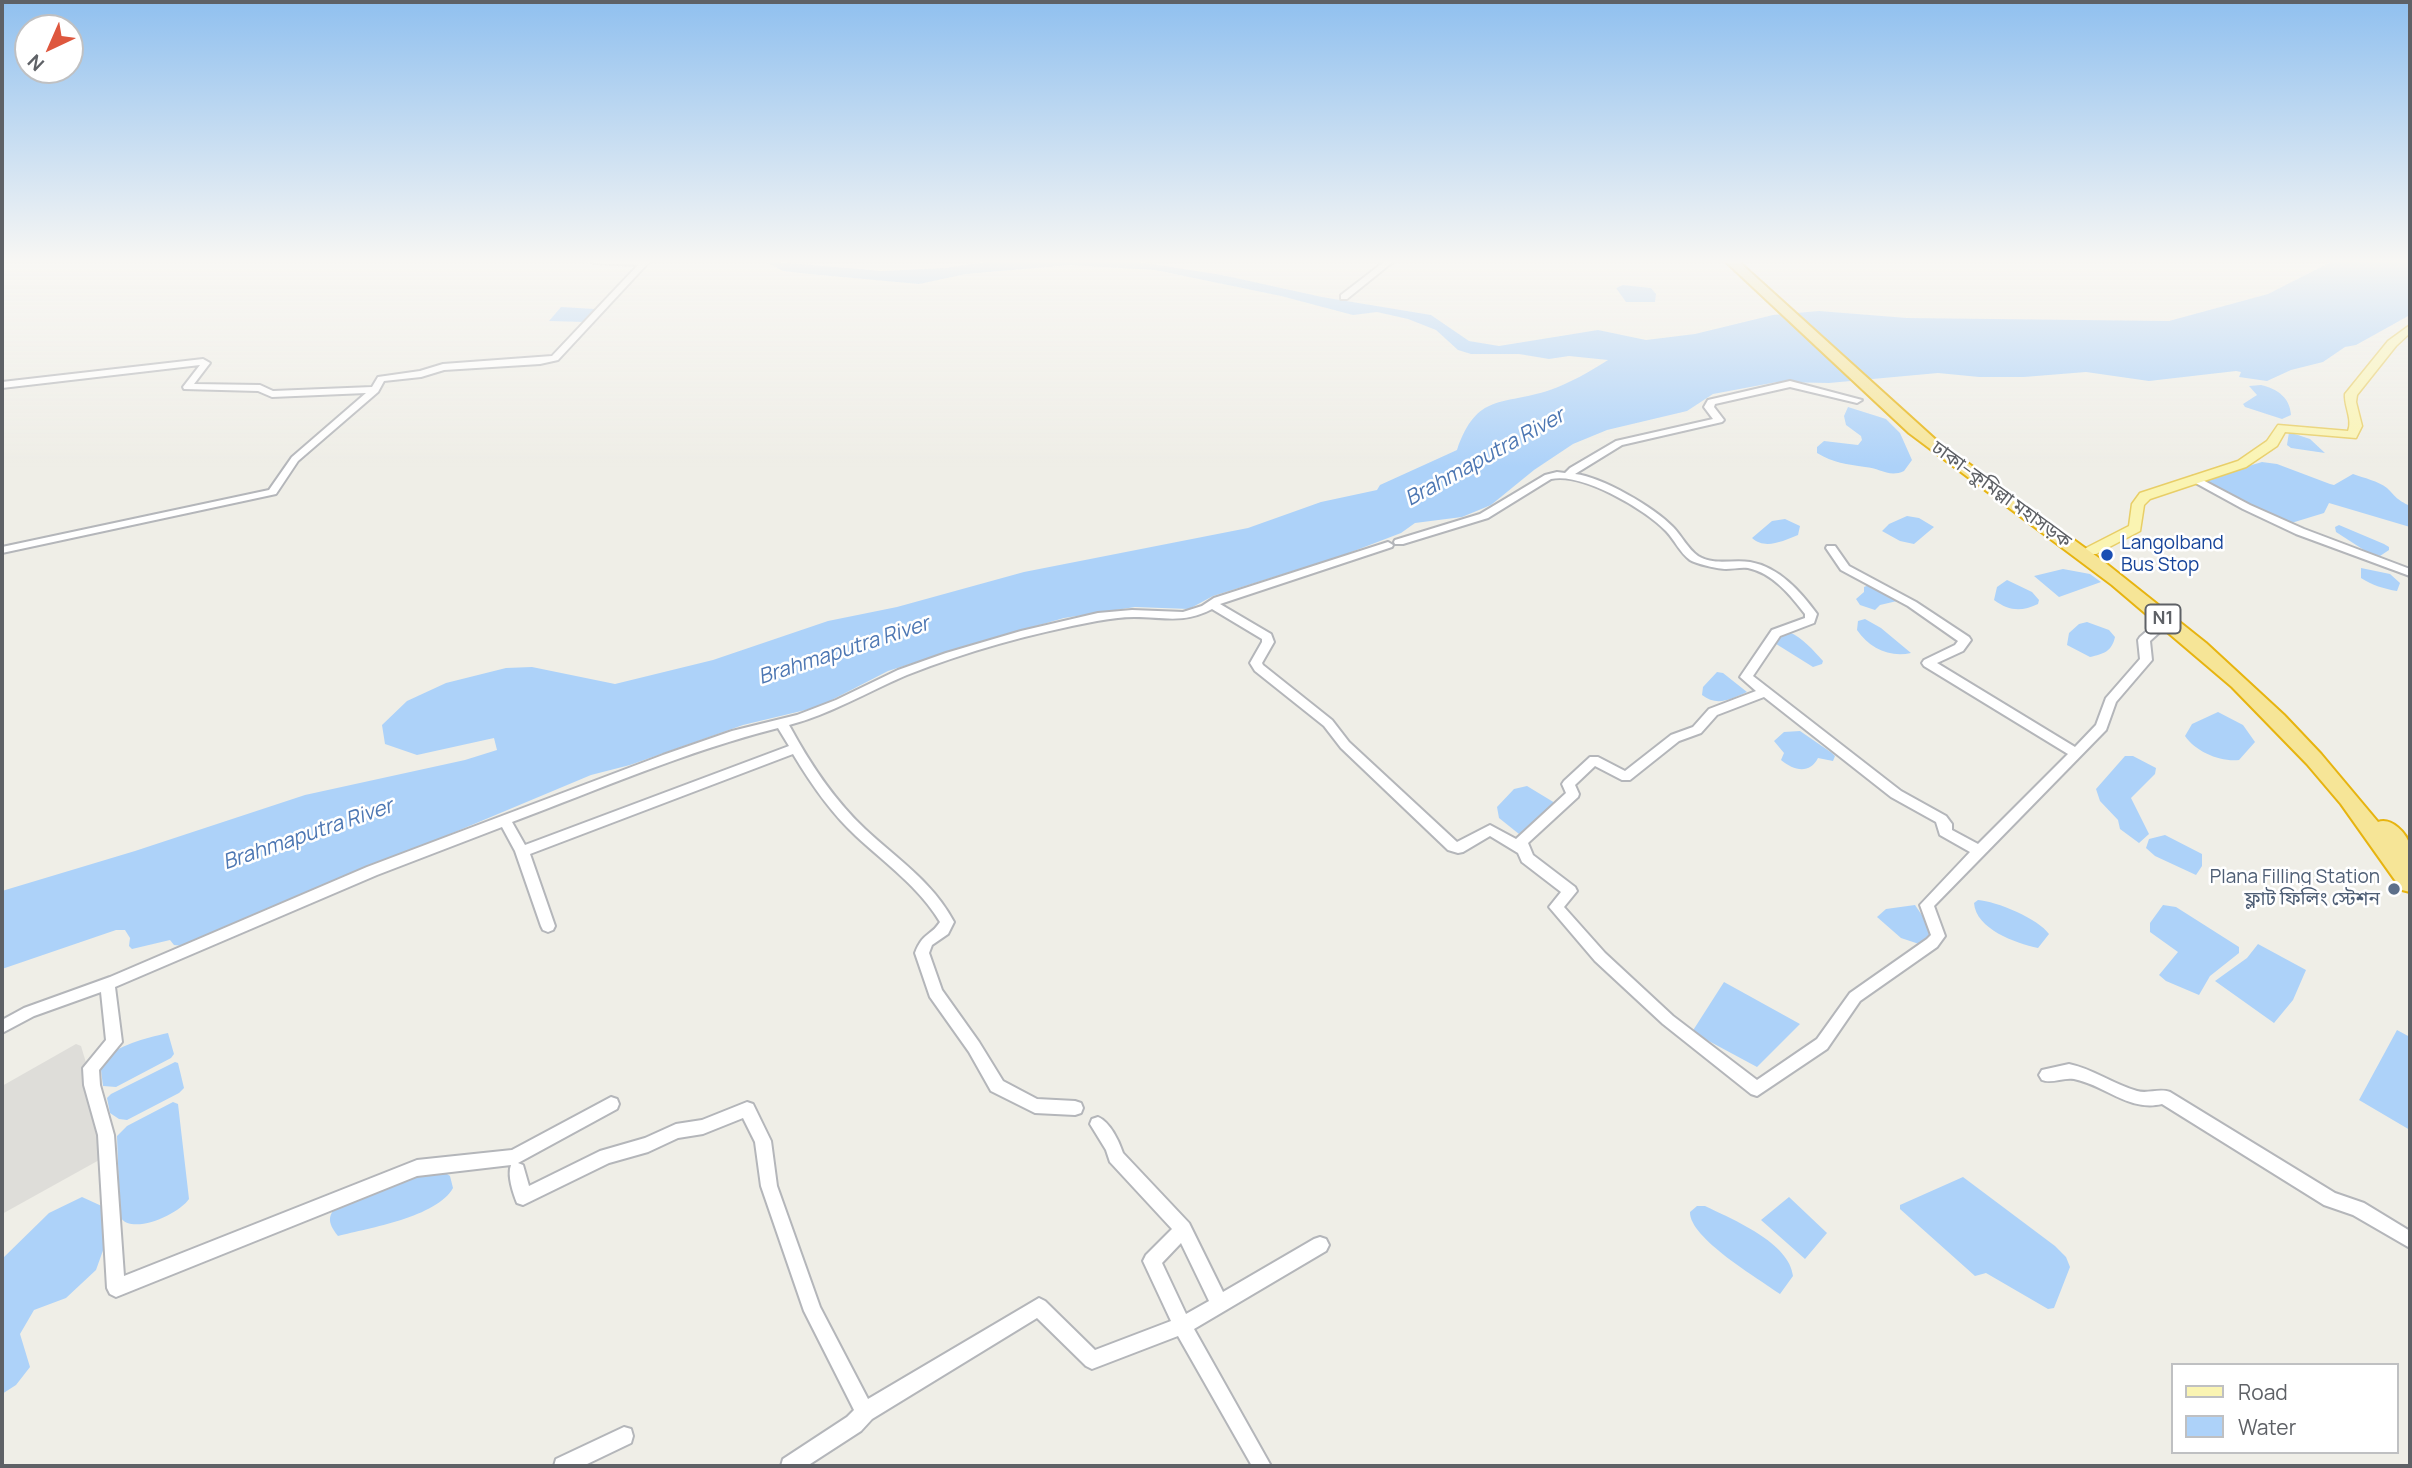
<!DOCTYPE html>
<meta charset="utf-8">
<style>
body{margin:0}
#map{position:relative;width:2412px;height:1468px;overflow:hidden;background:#efeee7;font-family:Manrope,sans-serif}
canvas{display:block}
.frame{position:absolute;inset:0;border:4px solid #5e6166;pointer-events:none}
.legend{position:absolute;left:2171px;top:1363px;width:228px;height:91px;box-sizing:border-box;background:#fff;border:2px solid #bfc0c2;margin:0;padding:9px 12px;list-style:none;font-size:21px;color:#5e6166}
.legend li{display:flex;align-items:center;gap:14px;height:35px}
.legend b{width:35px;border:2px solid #bfc0c2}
.north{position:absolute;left:14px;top:14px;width:70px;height:70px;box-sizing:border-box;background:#fff;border:2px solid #bfc0c2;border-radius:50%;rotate:224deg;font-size:19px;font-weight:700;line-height:28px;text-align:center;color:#5e6166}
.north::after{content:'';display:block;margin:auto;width:24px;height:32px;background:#de573e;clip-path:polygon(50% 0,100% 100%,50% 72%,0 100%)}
</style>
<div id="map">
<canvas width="2412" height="1468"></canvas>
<div class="frame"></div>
<ul class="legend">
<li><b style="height:9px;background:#faf4b2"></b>Road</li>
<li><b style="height:19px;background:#add2f9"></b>Water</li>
</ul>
<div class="north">N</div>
</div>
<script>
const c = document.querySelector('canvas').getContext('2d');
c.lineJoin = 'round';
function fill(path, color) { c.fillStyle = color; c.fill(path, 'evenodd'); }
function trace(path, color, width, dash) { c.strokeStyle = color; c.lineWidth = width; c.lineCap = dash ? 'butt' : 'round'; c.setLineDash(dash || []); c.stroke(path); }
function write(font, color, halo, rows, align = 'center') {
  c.font = font + ' Manrope,"Noto Sans Bengali",sans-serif'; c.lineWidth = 5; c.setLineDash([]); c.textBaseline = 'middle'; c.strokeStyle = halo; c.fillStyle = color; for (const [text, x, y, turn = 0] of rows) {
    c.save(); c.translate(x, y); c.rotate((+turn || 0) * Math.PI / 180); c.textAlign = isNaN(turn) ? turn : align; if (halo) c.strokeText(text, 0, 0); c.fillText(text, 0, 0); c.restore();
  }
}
const industrial = new Path2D(`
 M76,1044l5,2 15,50 5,63 -99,55v-128z`);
const water = new Path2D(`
 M765,261l117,10 64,-3 46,-7h140l90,14 100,22 109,18 38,26 30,5 99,-16 48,10 49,-6 78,-19 46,-4 88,7 262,3 99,-27 65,-33h77v54l-54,30 -11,2 -22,15 -32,8 -24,11 -28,-4 2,-5 -5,-1 -87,10 -63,-9 -62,5h-45l-41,-4 -109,10 -52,-1 -64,12 -26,17 -80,19 -34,14 -39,26 -43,35 -29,12 -47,6 -14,10 -60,23 -128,40 -24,13 -54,-2 -71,11 -91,26 -85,27 -70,36 -75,18 -113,40 -39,10 -408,171 -9,-1 -4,-5 -38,9 -3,-3 1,-8 -5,-8h-9l-114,39v-78l133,-40 170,-56 160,-35 32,-10 -3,-12 -77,17 -32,-11 -3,-19 25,-24 39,-18 60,-15 26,-1 83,17 98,-24 115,-39 69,-14 127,-35 224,-44 73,-26 56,-12 3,-5 77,-35c20,-58 45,-44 93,-60 20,-7 39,-18 58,-30l-39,-4 -20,3 -30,-5h-48l-13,-4 -22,-20 -28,-11 -31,-7 -24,3 -72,-19 -126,-26 -85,-5 -104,9 -47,10 -110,-10 -26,-3z
 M1623,285l28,3 5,6 -1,8h-29l-10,-14z
 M561,307l34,2 -11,13 -35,-1z
 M2261,385c17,4 29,13 30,30l-9,4 -37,-12 -2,-3 14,-9 -8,-9z
 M1848,407l38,12 14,14 12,27 -8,11c-15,7 -24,-3 -39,-4 -18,-3 -32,-4 -48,-14v-6l7,-6 34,4 4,-5 -1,-4 -15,-11 -2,-9z
 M2289,432l21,7 15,14 -34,-5 -4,-3z
 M2262,462l15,2 53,20 4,1 19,-11c11,4 25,7 34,14 10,10 9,11 23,18v21l-81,-24 -5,10 -36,11 -84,-42v-3z
 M1907,516l12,2 15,9 -20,17 -14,-3 -18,-10 7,-7z
 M1785,519l15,7 -2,9c-15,6 -33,15 -46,3l20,-17z
 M2339,525l45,19 5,3v3l-9,6 -13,-4 -31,-20 -1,-5z
 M2361,568l29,6 10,9 -3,8c-13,-2 -25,-6 -36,-13z
 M2063,569l27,5 11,8 -42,15 -25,-21z
 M2007,580l25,12 7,8 -1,4c-17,8 -29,7 -44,-4l3,-13z
 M1869,585l8,2 20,10v4l-17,4 -5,5 -15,-5 -4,-6 8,-7v-5z
 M1865,619l16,9 30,25c-21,5 -42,-5 -54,-23l1,-9z
 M2087,622l22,8 6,7c-3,14 -11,17 -25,20l-23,-12 2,-12 10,-9z
 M1789,632c14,6 24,18 34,29l-1,3 -9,3 -40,-25 2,-4z
 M1717,672l6,1 24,19c-16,7 -30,15 -45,3l1,-8z
 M2218,712l25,13 12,17 -16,18c-19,2 -43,-8 -54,-24l7,-12z
 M1800,731l32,22 3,3 -2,5 -15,-3c-8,16 -24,13 -37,2l3,-7 -10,-12 10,-9z
 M2125,756h8l23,12 -1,6 -24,24 18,36 -10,9 -19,-14 -2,-9 -18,-19 -4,-12z
 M1527,786l28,17 -36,31 -20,-16 -2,-11 17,-18z
 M2165,835l37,19v12l-6,9 -41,-19 -9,-8 3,-9z
 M1978,900c18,1 61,19 71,34l-11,14c-23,-5 -62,-19 -64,-45z
 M1915,905l15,22 -1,8 -10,9 -18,-6 -24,-21 9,-8z
 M2163,905l13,2 63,40v6l-29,23 -11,19 -33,-14 -7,-6 19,-23 -28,-20v-9z
 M2258,944l48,26 -13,30 -19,23 -59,-42 32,-23z
 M1724,982l76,42 -43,43 -65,-35z
 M2397,1030l13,7v93l-51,-30z
 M168,1033l6,21 -3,4 -55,29 -13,-1 -3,-24c20,-18 43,-23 68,-29z
 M175,1062l3,1 6,25 -5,5 -52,27 -8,-1 -9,-6 -3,-15 4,-4z
 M173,1102l5,2 11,95c-10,15 -57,37 -69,18l-3,-81 10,-10z
 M431,1170l13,2 6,4 3,12c-16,29 -84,40 -115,48 -11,-14 -11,-21 2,-33z
 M1963,1177l92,69 11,11 4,10 -16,41 -6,1 -62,-36 -11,3 -75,-67v-4z
 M82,1197l24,11v34l-10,28 -30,28 -32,12 -14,24 10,33 -14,18 -14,9v-135l47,-46z
 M1789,1197l38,36 -22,26 -44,-39z
 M1697,1206h8c27,13 85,37 88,70l-13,18c-21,-15 -91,-56 -90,-82z`);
const minor = new Path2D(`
 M590,261h60l-92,99 -18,4 -96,6 -23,7 -37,4 -6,11 -80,69 -22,33 -274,59v-6l267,-57 23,-33 74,-64 -94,4 -14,-6 -74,-2 -1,-2 17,-22 -198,23v-6l201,-23 7,4 -16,21 66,1 13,6 99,-4 6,-10 42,-6 23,-7 109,-8 86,-91 -44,-2z
 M1385,261h9l-47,38h-6v-4z
 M1790,381l72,19 -5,3 -67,-16 -75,17 -1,3 10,13 -2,2 -100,23 -47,29c27,3 79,33 98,53 8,8 15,22 25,29 16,10 35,3 52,6 29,5 51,30 67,52l-3,9 -34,13 -27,40 148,115 45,25 6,8v6l26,14 90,-90 -144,-88 -2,-3 2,-3 31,-15 3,-4 -50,-35 -67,-36 -15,-22 1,-2h8l14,20 67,36 53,35 2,3 -8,11 -26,12 138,84 21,-22 10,-27 34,-39 -2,-19 2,-3 22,-19 4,-1 6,4 -22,20 2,19 -36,42 -10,28 -172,176 11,30 -8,11 -77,54 -33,48 -70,47 -6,-2 -88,-70 -68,-63 -46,-54 12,-15 -39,-30 -4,-9 -28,-17 -27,16 -5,1 -10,-3 -107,-102 -17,-22 -69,-55 -5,-8 12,-21v-3l-50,-30c-29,15 -47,8 -78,8 -12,0 -25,2 -37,4 -64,12 -130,30 -190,54 -40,17 -76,39 -118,50 20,37 44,74 76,104 32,30 68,53 89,93l-6,12 -16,11 -3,8 13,37 37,52 24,39 34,18 38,2 6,2 2,5 -2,5 -6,2 -40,-2 -44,-22 -22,-39 -39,-55 -15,-44c8,-21 15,-16 25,-31 -21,-35 -54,-58 -84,-86 -25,-23 -45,-52 -63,-82l-263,100 25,72 -2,4 -5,2 -5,-2 -2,-4 -26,-75 -13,-24 -125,48 -262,112 7,55 -23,28 1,15 14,50 10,141 293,-116 95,-10 99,-53 6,2 2,5 -2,5 -99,54 5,2 6,21 71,-35 45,-13 31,-14 26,-4 45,-18 6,2 18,37 6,45 43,121 48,92 171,-101 6,3 50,49 76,-29 -28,-60 3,-6 26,-26 -62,-67 -4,-12 -16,-26 2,-5 6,-2c12,5 21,24 25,36l66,70 34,69 91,-53 6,-2 6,2 3,6 -3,6 -132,78 77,137h-19l-74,-130 -86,33 -6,-3 -49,-48 -165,101 -11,12 -54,35h-26l2,-7 64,-42 7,-7 -50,-99 -43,-125 -6,-44 -12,-24 -40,16 -25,4 -30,14 -39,11 -86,42 -6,-2c-4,-10 -10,-28 -6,-38l-94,11 -301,121 -6,-3 -3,-6 -9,-153 -14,-50 -1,-17 23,-28 -5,-48 -67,24 -32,17v-13l22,-12 86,-31 257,-110 296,-112 69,-24 65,-16 39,-15 62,-30 48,-17 75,-22 77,-18 34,-3 51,2 19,-6 12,-8 174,-56 5,3 -1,2 -172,57 51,30 3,8 -12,21 1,2 69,55 17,22 108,100 33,-17 26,14 50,-46 -4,-9 2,-3 26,-24h8l27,14 46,-36 22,-8 16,-18 47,-18 -16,-14 2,-3 30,-44 33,-12v-4c-14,-18 -32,-41 -57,-46 -7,-1 -15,1 -22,1 -7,0 -30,-5 -36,-9 -10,-7 -16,-21 -24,-29 -21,-22 -84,-59 -115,-52l-63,39 -85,26h-8l-1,-2 1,-2 85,-26 65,-39 12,-3 8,1 5,-5 46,-27 97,-22 -9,-12 4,-7zM1764,697l127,100 45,25 4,13 30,17 -50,53 11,30 -4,4 -77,54 -33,46 -60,41 -84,-64 -68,-63 -41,-46 13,-16 -2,-4 -42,-32 -5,-12 50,-46 1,-3 -4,-9 20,-19 27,14h8l49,-39 22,-8 16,-18zM778,728l11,18 -264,99 -13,-23c88,-33 175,-71 266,-94zM1181,1243l28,58 -23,13 -24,-51z
 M2195,476l55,29 54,24 106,40v7l-114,-42 -53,-25 -51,-28v-4z
 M2069,1064c24,5 44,20 68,27 11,3 22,-3 33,1l165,101 29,10 46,28v17l-57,-33 -29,-10 -162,-101c-33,8 -57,-19 -88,-25 -11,-2 -22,5 -32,1l-3,-5 3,-5z
 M624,1427l7,2 2,7 -2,7 -48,23h-29l2,-7z`);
const major = new Path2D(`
 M2410,325v8l-14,13 -39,49 -1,7 6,24 -6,12 -71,-6 -8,14 -31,21 -96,32 -6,6 -4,26 -44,23h-10l-2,-3 2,-3 43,-22 3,-22 8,-11 98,-32 29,-20 11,-16 70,6c5,-11 -4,-25 -3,-37l43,-53z`);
const highway = new Path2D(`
 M1725,261h13l198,179 167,121 103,82 78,72 37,39 57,68c13,-5 29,11 32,24 2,14 0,32 0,46l-8,-2 -61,-86 -34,-40 -75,-77 -120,-102 -203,-152z`);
const markers = [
 [2107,555,7,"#1a4fb4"],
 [2394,889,7,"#5c6f8a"]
];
const shields = [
 [2163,619,35]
];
const shieldNames = [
 ["N1",2163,619]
];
const streetNames = [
 ["ঢাকা–কুমিল্লা মহাসড়ক",2001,495,36]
];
const transitNames = [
 ["Langolband",2121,544],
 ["Bus Stop",2121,566]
];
const serviceNames = [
 ["Plana Filling Station",2380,878],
 ["ফ্লাট ফিলিং স্টেশন",2380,900]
];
const waterNames = [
 ["Brahmaputra River",1485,458,-29],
 ["Brahmaputra River",844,651,-18],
 ["Brahmaputra River",308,835,-19]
];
fill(industrial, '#deddd9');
fill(water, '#add2f9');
trace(minor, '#b4b6ba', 4);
trace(major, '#e8ce67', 3);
trace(highway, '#e7b410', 4);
fill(minor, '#fff');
fill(major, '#faf4b2');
fill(highway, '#f6e597');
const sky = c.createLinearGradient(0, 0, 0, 467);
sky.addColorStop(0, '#90c0ef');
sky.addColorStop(0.56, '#f8f7f4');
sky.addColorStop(1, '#f8f7f400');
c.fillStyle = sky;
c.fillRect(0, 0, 2412, 467);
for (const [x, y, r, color] of markers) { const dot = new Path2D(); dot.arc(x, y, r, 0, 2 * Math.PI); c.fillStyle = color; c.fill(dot); trace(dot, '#fff', 2.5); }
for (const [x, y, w] of shields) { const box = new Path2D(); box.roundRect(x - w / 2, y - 14.5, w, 29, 5); c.fillStyle = '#fff'; c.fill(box); trace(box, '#5e6166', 2); }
write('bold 18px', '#5e6166', null, shieldNames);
write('19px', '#5e6166', '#fff', streetNames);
write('19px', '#164399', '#fff', transitNames, 'left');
write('19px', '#4e5e75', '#fff', serviceNames, 'right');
write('italic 21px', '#4d77b3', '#fff', waterNames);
</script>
